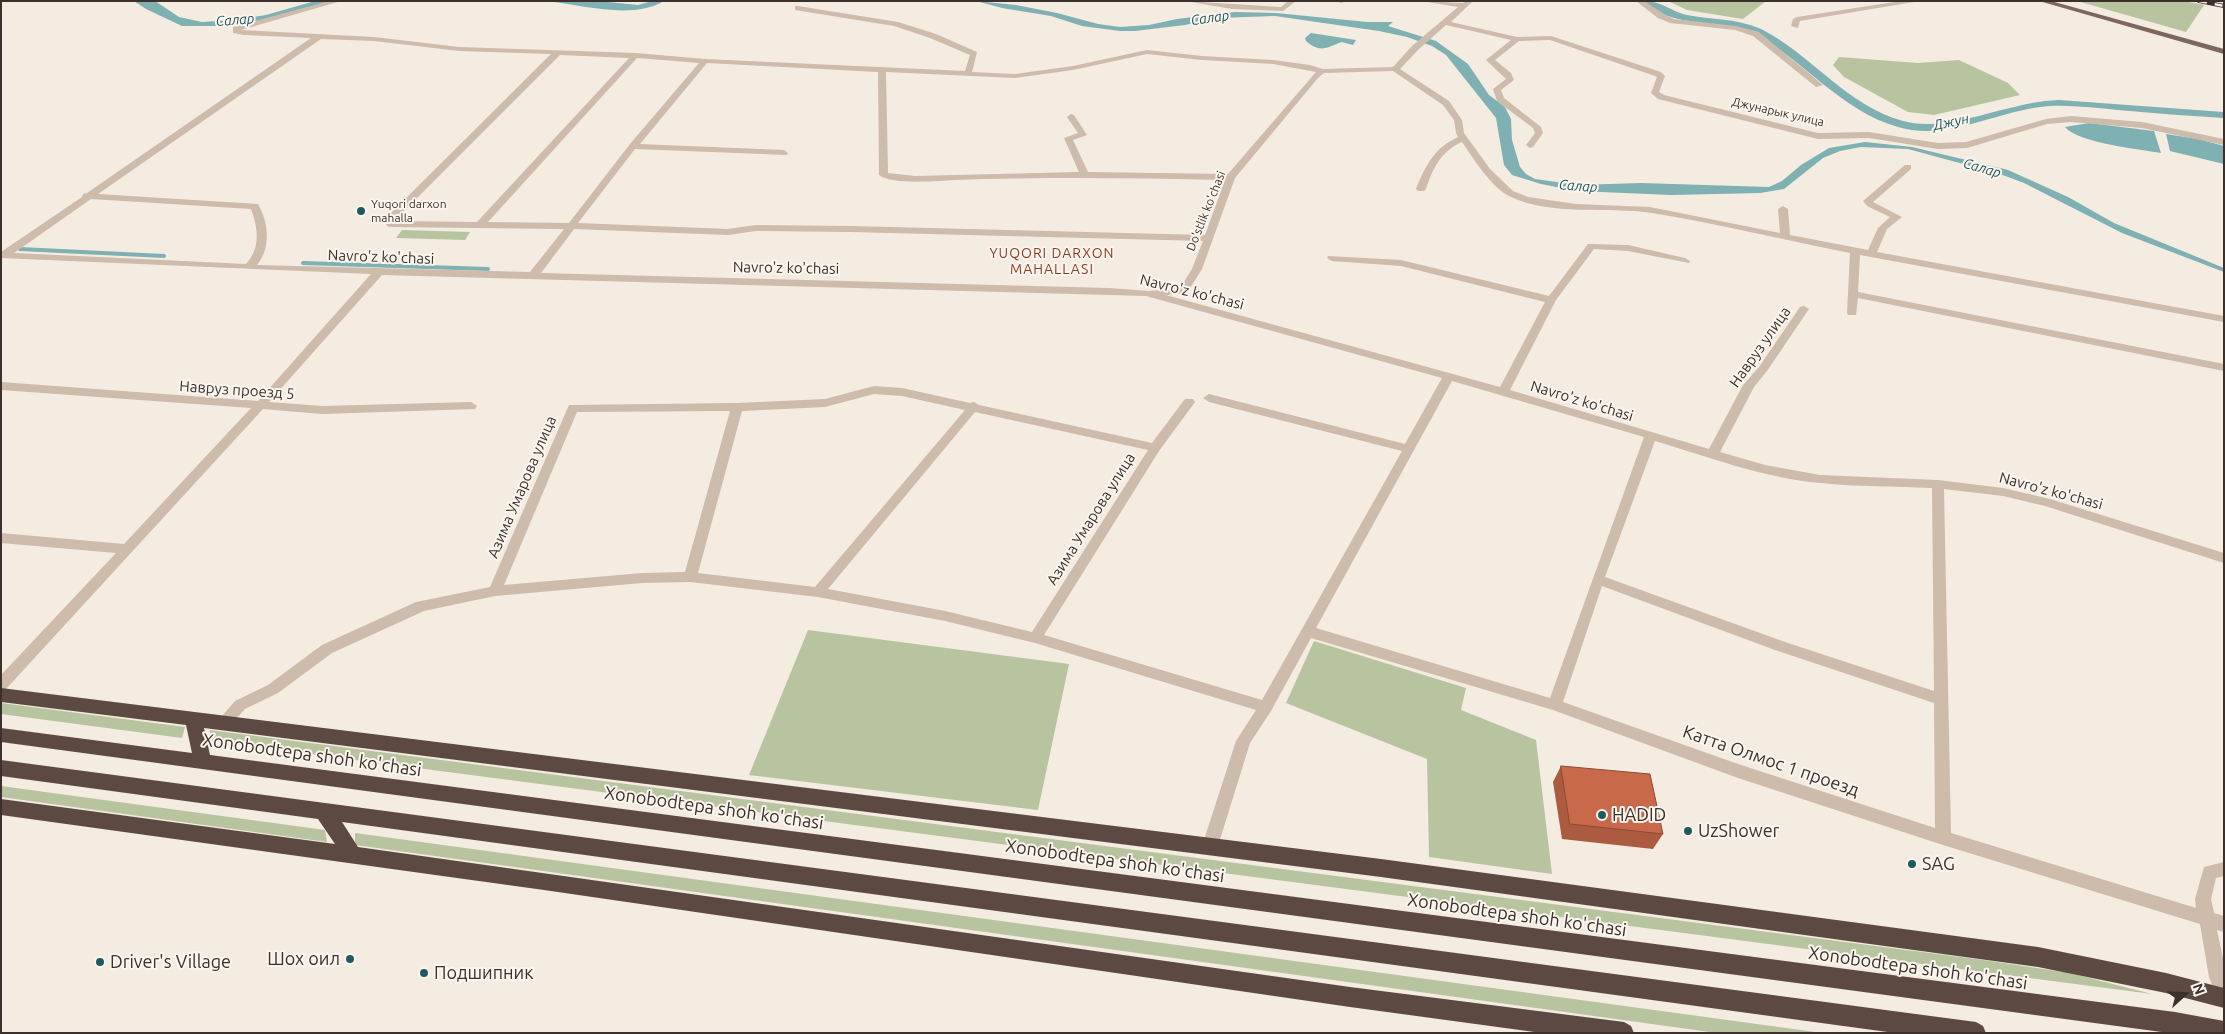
<!DOCTYPE html>
<meta charset="utf-8">
<style>
body{margin:0}
#map{position:relative;width:2225px;height:1034px;overflow:hidden;background:#f4ebe1;font-family:Ubuntu,sans-serif}
canvas{display:block}
.frame{position:absolute;inset:0;border:2px solid #3b302b;pointer-events:none}
.north{position:absolute;left:2160px;top:969px;width:50px;height:50px;-webkit-text-stroke:4px #fbf5ee;paint-order:stroke;rotate:70deg;font-size:14px;font-weight:700;line-height:20px;text-align:center;color:#3b302b}
.north::after{content:'';display:block;margin:auto;width:18px;height:22px;background:#3b302b;clip-path:polygon(50% 0,100% 100%,50% 72%,0 100%)}
</style>
<div id="map">
<canvas width="2225" height="1034"></canvas>
<div class="frame"></div>
<div class="north">N</div>
</div>
<script>
const c = document.querySelector('canvas').getContext('2d');
c.lineJoin = 'round';
function fill(path, color) { c.fillStyle = color; c.fill(path, 'evenodd'); }
function trace(path, color, width, dash) { c.strokeStyle = color; c.lineWidth = width; c.lineCap = dash ? 'butt' : 'round'; c.setLineDash(dash || []); c.stroke(path); }
function write(font, color, halo, rows, align = 'center') {
  c.font = font + ' Ubuntu,sans-serif'; c.lineWidth = 4; c.setLineDash([]); c.textBaseline = 'middle'; c.strokeStyle = halo; c.fillStyle = color; for (const [text, x, y, turn = 0] of rows) {
    c.save(); c.translate(x, y); c.rotate((+turn || 0) * Math.PI / 180); c.textAlign = isNaN(turn) ? turn : align; if (halo) c.strokeText(text, 0, 0); c.fillText(text, 0, 0); c.restore();
  }
}
const green = new Path2D(`
 M1668,1h98l-23,18 -56,-9z
 M2077,1h107l20,4 -18,27z
 M1839,57l79,6 41,-3 49,23 12,12 -86,20 -26,-3 -64,-35 -11,-12z
 M402,230l68,2 -5,8 -69,-2z
 M808,630l261,34 -31,146 -289,-35z
 M1314,641l152,47 -5,22 75,30 16,134 -123,-17 -2,-98 -141,-56z
 M1,703l184,24 -3,11 -181,-24z
 M210,730l1774,230 86,13 82,21 -1942,-253z
 M1,786l324,44 2,12 -326,-45z
 M355,833l1468,200h-106l-1362,-188z`);
const water = new Path2D(`
 M134,1h21l24,16 23,5 32,-2 32,-5 49,-14h21l-69,18 -40,7h-45l-36,-17z
 M547,1h51l40,4 14,-4h12c-31,19 -82,4 -117,0z
 M976,1l40,4 41,8 41,11 22,3 29,-2 28,-6 58,-7 41,1 91,9h26l-5,4 48,15 32,23 21,31 16,12 6,12 1,21 8,27 6,7 9,5 43,6 63,-2 128,4 13,-6 19,-16 28,-17 36,-6 47,5 96,23 60,27 46,26 110,45v4l-102,-39 -98,-50 -24,-9 -92,-25 -47,-2 -21,4 -17,7 -39,31 -24,4 -89,2 -94,-4 -36,-7 -29,-9 -8,-10 -8,-47 -50,-63 -14,-9 -25,-9 -28,-6 -104,-15 -59,2 -31,7 -50,6h-15l-38,-5 -31,-10 -49,-8z
 M1311,33l45,7 -3,5 -11,-3c-15,5 -21,12 -36,-1l-1,-3z
 M2089,123l65,8 7,22c-22,-4 -83,-10 -96,-26z
 M2166,134l32,5 26,7v18l-54,-13z`);
const stream = new Path2D(`
 M20,249l144,7
 M303,263l185,6`);
const canal = new Path2D(`
 M1644,1c18,0 26,10 43,14 24,5 50,3 74,14 50,25 86,77 142,92 45,13 107,-20 156,-21l165,12v6c-35,-2 -71,-5 -106,-8 -22,-2 -45,-5 -68,-4 -50,3 -102,36 -152,21 -57,-16 -94,-67 -145,-94 -34,-15 -80,-3 -109,-32z`);
const minor = new Path2D(`
 M329,1h12l-100,29 133,7 85,10 177,6 69,6 260,12 5,-16 -40,-17 -36,-12 -99,-16v-4h3l100,16 38,12 41,18 -5,20 43,2 58,-8 74,-16 55,6 71,4 37,5 13,4 70,-2 19,-21 46,-39 -37,-6 42,2 2,-2h8l-22,21 66,15 34,-1 110,36 4,4 -6,16 5,3 154,38 51,-1 69,11 28,-1 80,-23 25,-3 71,6 82,17v6l-82,-17 -71,-6 -24,2 -80,24 -29,1 -69,-11 -51,1 -160,-40 -7,-6 6,-16 -2,-1 -105,-36 -31,1 -24,19 16,13 3,7 -13,10 3,8 37,29 2,6 -10,14 -3,1 -4,-3 9,-12 -2,-5 -36,-27 -4,-12 13,-10 -20,-19 25,-20 -65,-15 -28,25 -18,19 49,32 13,19 2,13 26,36 23,22 15,6 48,7 74,3 130,26 -2,-24 5,-3 5,3 2,26 78,15 10,-22 12,-11 -23,-11 -4,-5 42,-36h6v4l-38,33 29,15 -15,12 -10,23 347,64v6l-364,-67 -2,37 366,72v7l-366,-73 -2,17h-8l-1,-2 3,-60c-66,-13 -131,-29 -198,-40 -44,-7 -101,4 -143,-17 -19,-10 -35,-37 -47,-54 -21,9 -29,26 -36,47l-2,2h-6l-2,-2c10,-24 18,-41 42,-52l-2,-4 -2,-13 -11,-15 -50,-34 -69,2 -6,5 -83,100 -33,91 -15,24 -21,2 334,92 45,-85 -144,-36 -69,-5 -5,-3 1,-2 73,4 148,36 39,-52 40,1 57,13 5,3 -1,2 -61,-12 -34,-2 -38,51 -46,90 199,59 34,-64 16,-18 41,-60 4,-1 5,3 -42,62 -13,16 -34,65 45,13 55,10 118,5 65,8 47,11 174,54v10l-179,-57 -42,-10 -59,-7 7,344 245,75 -1,-9 9,-32 20,-5v14l-8,2 -5,21 3,14 10,3v16l-7,-2 7,33v39l-6,-2 -9,-23 -9,-53 -257,-79 -205,-67 -185,-68 -242,-72 -40,73 -21,32 -32,103 -2,5 -6,2 -6,-2 -2,-5 34,-105 20,-31 -221,-67 -90,-22 -127,-24 -128,-15 -48,1 -147,13 -71,15 -92,42 -54,40 -33,16 -17,18 -5,2 -5,-2 -2,-4 19,-22 33,-16 54,-40 94,-43 74,-15 79,-182 168,-2 88,-4 49,-13 28,2 68,15 4,-1 5,3 173,38 33,-44h8l2,3 -36,49 -115,184 218,65 140,-249 -193,-49 -6,-4 6,-4 196,50 37,-66 -296,-82 -764,-21 -113,127 53,4 149,-4 6,4 -2,3 -153,5 -59,-5 -257,280 -5,2v-16l115,-122 -115,-10v-10l123,11 127,-136 -250,-18v-8l257,19 113,-127 -370,-16v-6l81,-55 1,-3 4,-1 224,-155 -67,-3 -11,-2v-6zM321,39l53,2 85,10 92,3 -167,166 3,6 3,1 174,2 -34,43 -273,-7c14,-17 12,-42 1,-61l-160,-10zM1147,54l55,6 71,4 43,8 -88,102 -140,-2 -15,-32 14,-5 -13,-20 -3,-1 -4,3 11,16 -14,5 15,34 -164,4 -27,-3 -2,-101 129,6 58,-8zM560,55l69,3 -152,164 -83,-1zM637,58l62,5 -69,81 -61,79 -81,-1zM707,63l171,9 1,103c12,10 59,6 75,5 91,-3 181,-2 271,0l-20,55 -354,-9 -95,-1 -28,4 -150,-6 57,-74 152,6 1,-2 -4,-3 -144,-6zM91,199l160,10c7,19 10,39 -5,55l-232,-11zM574,229l154,6 28,-4 95,1 352,9 -11,28 -12,19 -31,3 -40,-3 -568,-15zM1452,381l192,56 -94,261 -234,-70zM874,394l28,2 63,14 -150,177 -117,-14 44,-162 83,-4zM730,411l-45,161 -43,1 -138,12 73,-173zM975,412l173,38 -116,182 -87,-21 -117,-22zM1655,441c54,16 108,37 166,42 36,4 74,3 111,5l2,203 -149,-49 -180,-65zM1602,586l173,64 159,53 1,125 -197,-64 -175,-62z
 M1185,1l96,6 7,-6h8l-13,10 -51,-2z
 M1333,1h12l-3,2z
 M1636,1h8l20,13 10,5 62,7 23,6 64,53 -7,2 -63,-51 -18,-6 -65,-7 -12,-5z
 M1901,1h19l-120,20 -2,7 -7,-2 2,-7 4,-2z`);
const major = new Path2D(`
 M2039,1h12l173,48v5z`);
const highway = new Path2D(`
 M1,688l1380,171 657,88 128,26 58,15v20l-58,-15 -128,-26 -657,-90 -1177,-149 6,27 1965,257 49,9v12h-55l-2168,-291v-14l191,25 -6,-28 -185,-23z
 M1,760l1975,262 7,4 3,7h-91l-1553,-211 16,25 992,140 274,35 7,4 3,7h-92l-192,-26 -806,-117 -543,-75v-16l334,45 -17,-25 -317,-43z`);
const rail = new Path2D(`
 M2199,1l25,5`);
const wall = new Path2D(`
 M1561,766l102,68 -10,15 -91,-10 -9,-57z`);
const building = new Path2D(`
 M1561,766l89,8 13,60 -93,-10z`);
const markers = [
 [361,211,5,"#1f5a5e"],
 [1602,815,5,"#1f5a5e"],
 [1688,831,5,"#1f5a5e"],
 [1912,864,5,"#1f5a5e"],
 [350,959,5,"#1f5a5e"],
 [100,962,5,"#1f5a5e"],
 [424,973,5,"#1f5a5e"]
];
const farStreetnames = [
 ["Джунарык улица",1778,112,13],
 ["Do'stlik ko'chasi",1206,211,-68]
];
const farPoinames = [
 ["Yuqori darxon",371,204],
 ["mahalla",371,218]
];
const farWaternames = [
 ["Салар",1210,18,-8],
 ["Салар",235,20,-4],
 ["Джун",1951,122,-12],
 ["Салар",1982,168,16],
 ["Салар",1578,186,4]
];
const farNeighbourhoodnames = [
 ["YUQORI DARXON",1052,253],
 ["MAHALLASI",1052,269]
];
const streetNames = [
 ["Navro'z ko'chasi",381,257,2],
 ["Navro'z ko'chasi",786,268,1],
 ["Navro'z ko'chasi",1192,292,14],
 ["Навруз улица",1760,347,-55],
 ["Навруз проезд 5",237,390,4],
 ["Navro'z ko'chasi",1582,401,17],
 ["Азима Умарова улица",522,487,-67],
 ["Navro'z ko'chasi",2051,491,15],
 ["Азима Умарова улица",1091,519,-58]
];
const nearStreetnames = [
 ["Xonobodtepa shoh ko'chasi",312,755,8],
 ["Катта Олмос 1 проезд",1771,761,19],
 ["Xonobodtepa shoh ko'chasi",714,808,8],
 ["Xonobodtepa shoh ko'chasi",1115,861,8],
 ["Xonobodtepa shoh ko'chasi",1517,915,8],
 ["Xonobodtepa shoh ko'chasi",1918,968,8]
];
const nearPoinames = [
 ["HADID",1612,815],
 ["UzShower",1698,831],
 ["SAG",1922,864],
 ["Шох оил",340,959,"right"],
 ["Driver's Village",110,962],
 ["Подшипник",434,973]
];
fill(green, '#b8c4a0');
fill(water, '#7fb0b2');
trace(stream, '#7fb0b2', 4);
fill(canal, '#7fb0b2');
fill(minor, '#cdbbac');
fill(major, '#7d675c');
fill(highway, '#5c4a42');
trace(rail, '#3b302b', 4);
trace(rail, '#fbf5ee', 2.5, [8]);
fill(wall, '#ac5a40');
fill(building, '#c8694b');
trace(building, '#8c4a34', 1);
for (const [x, y, r, color] of markers) { const dot = new Path2D(); dot.arc(x, y, r, 0, 2 * Math.PI); c.fillStyle = color; c.fill(dot); trace(dot, '#fbf5ee', 2); }
write('12px', '#3b302b', '#fbf5ee', farStreetnames);
write('12px', '#3b302b', '#fbf5ee', farPoinames, 'left');
write('italic 14px', '#1f5a5e', '#fbf5ee', farWaternames);
c.letterSpacing = '1px';
write('14px', '#8c3b22', '#fbf5ee', farNeighbourhoodnames);
c.letterSpacing = '0px';
write('15px', '#3b302b', '#fbf5ee', streetNames);
write('18px', '#3b302b', '#fbf5ee', nearStreetnames);
write('18px', '#3b302b', '#fbf5ee', nearPoinames, 'left');
</script>
